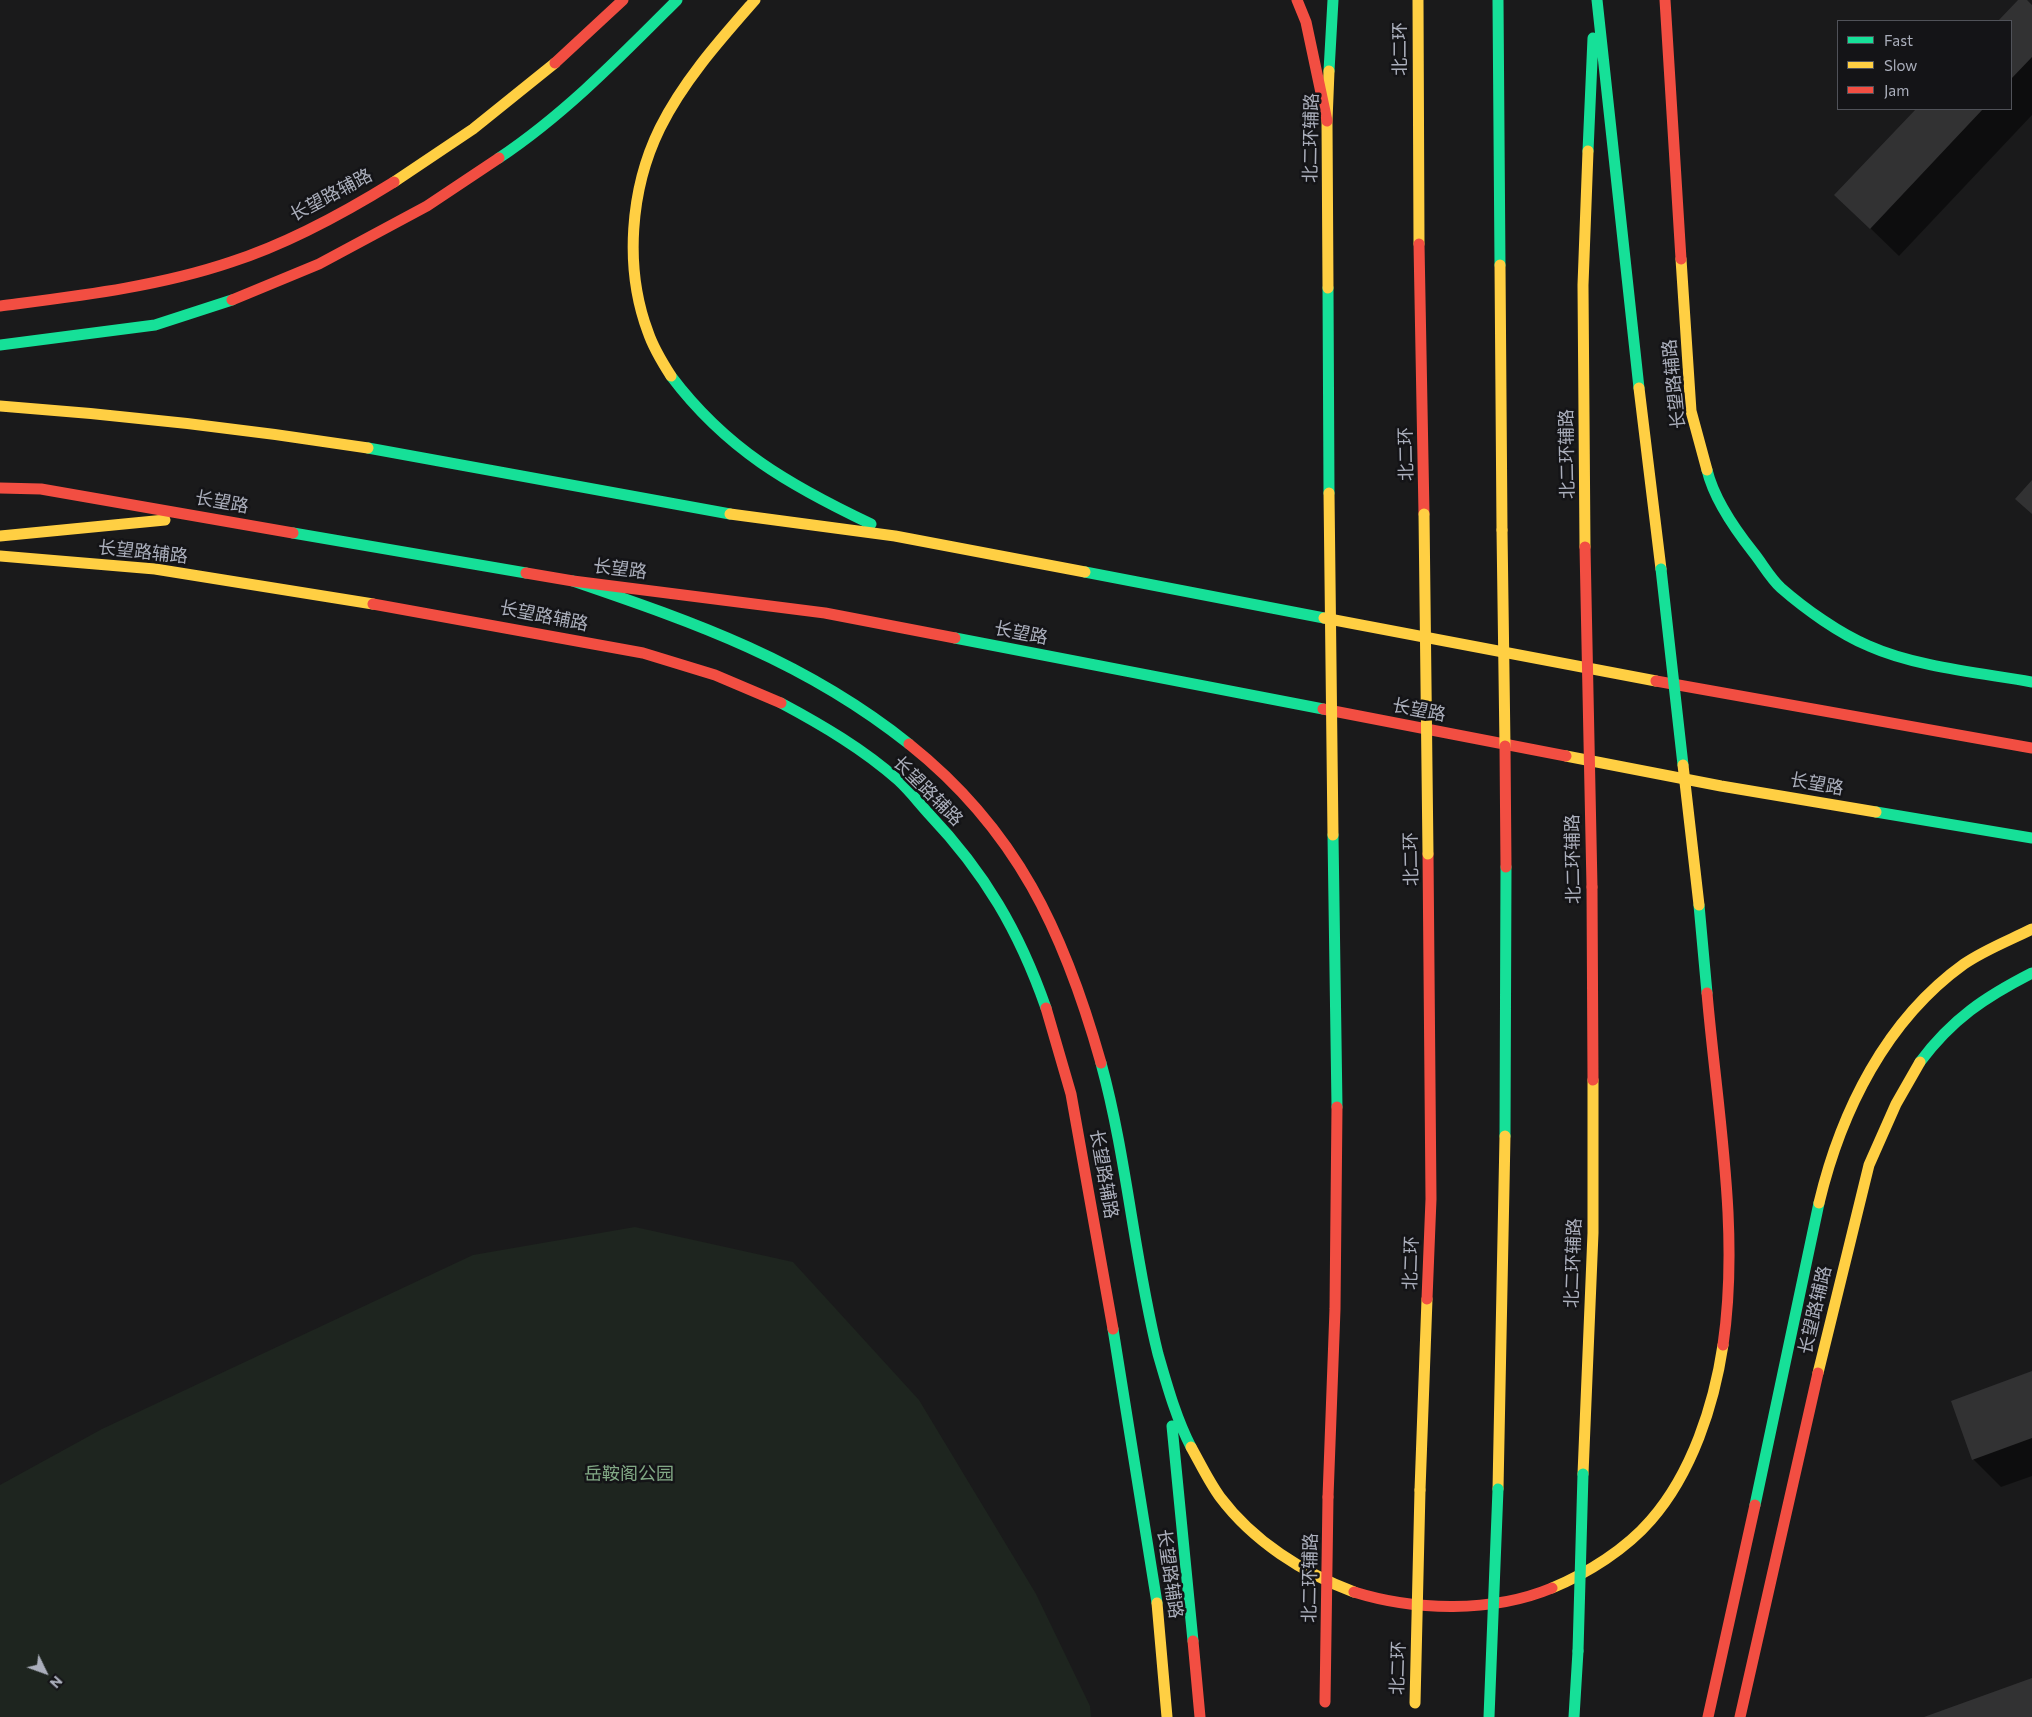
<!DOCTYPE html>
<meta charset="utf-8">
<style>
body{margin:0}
#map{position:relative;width:2032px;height:1717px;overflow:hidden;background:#1a1a1b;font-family:Commissioner,sans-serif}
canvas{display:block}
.legend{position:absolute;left:1837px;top:20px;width:175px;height:90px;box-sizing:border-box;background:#141417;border:1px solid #505259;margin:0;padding:6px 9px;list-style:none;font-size:15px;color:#abafbc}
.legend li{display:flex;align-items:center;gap:10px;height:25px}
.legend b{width:25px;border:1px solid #505259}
.north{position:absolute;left:20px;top:1647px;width:50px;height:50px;-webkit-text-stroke:4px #141417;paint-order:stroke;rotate:132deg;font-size:14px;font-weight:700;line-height:20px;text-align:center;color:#abafbc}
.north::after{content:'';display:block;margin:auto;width:18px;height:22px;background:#abafbc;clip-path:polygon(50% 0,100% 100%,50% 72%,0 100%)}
</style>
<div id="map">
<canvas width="2032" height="1717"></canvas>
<ul class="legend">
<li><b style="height:6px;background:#16e098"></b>Fast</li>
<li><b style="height:6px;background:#ffcf43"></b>Slow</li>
<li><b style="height:6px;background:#f24e42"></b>Jam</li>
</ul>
<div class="north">N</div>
</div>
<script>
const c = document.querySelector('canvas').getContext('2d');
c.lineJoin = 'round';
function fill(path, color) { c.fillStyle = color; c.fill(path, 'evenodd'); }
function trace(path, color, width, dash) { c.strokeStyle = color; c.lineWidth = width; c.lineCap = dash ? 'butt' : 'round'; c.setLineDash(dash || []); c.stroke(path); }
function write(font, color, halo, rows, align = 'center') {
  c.font = font + ' Commissioner,"Noto Sans SC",sans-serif'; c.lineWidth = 5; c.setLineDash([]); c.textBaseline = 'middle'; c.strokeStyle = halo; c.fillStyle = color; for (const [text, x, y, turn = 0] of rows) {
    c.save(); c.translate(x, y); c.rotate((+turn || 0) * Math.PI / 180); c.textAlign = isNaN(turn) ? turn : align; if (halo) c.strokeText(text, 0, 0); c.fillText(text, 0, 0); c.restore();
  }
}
const green = new Path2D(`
 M635,1227l158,35 126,138 117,194 54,112 1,11h-1091v-232l102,-56 371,-174z`);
const shadow = new Path2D(`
 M2020,0h5l7,7v108l-133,141 -63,-61 82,-86h93v-88h-11z
 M2032,1373v103l-31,11 -28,-28z`);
const building = new Path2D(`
 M2018,0h9l5,5v52l-21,22v-58h-13z
 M1916,109h67l-113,120 -36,-34z
 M2032,480v34l-17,-15z
 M2032,1371v67l-60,22 -21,-59z
 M2032,1678v39h-108z`);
const fast = new Path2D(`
 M1498,0l2,265
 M1597,0l42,388
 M1329,71l4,-71
 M1588,151l5,-113
 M499,158c66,-44 122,-102 178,-158
 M1328,288l1,205
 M0,345l155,-20 77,-25
 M671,376c55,73 118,109 200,148
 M368,448l362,66
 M1707,470c7,29 27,58 46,82 9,11 17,26 28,36 24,21 59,46 88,58 47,21 112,27 163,36
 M293,533l233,40
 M1085,572l239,46
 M573,581c123,42 232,80 336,163
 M955,638l368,71
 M781,703c41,22 82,46 117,77 11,10 21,23 31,34 56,59 90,117 117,194
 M1876,812l156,26
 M1333,835l4,272
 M1699,905l8,88
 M1920,1062c32,-43 65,-65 112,-89
 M1101,1063c26,95 33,195 57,291 9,31 18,64 33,93
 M1505,1136l1,-269
 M1113,1329l44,274
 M1172,1426l21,215
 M1755,1505l64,-302
 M1574,1717l4,-66`);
const slow = new Path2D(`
 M1418,0l1,244
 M394,182l79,-53 82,-66
 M1681,259l10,152 16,59
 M1500,265l2,265
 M1328,288l-1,-167 2,-50
 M671,376c-9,-14 -18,-29 -23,-44 -24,-64 -18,-143 12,-204 24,-48 60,-88 95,-128
 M1639,388l22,181
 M0,406c124,9 246,23 368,42
 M730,514l165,22 190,36
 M0,536l165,-16
 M1585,547l-2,-262 5,-134
 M0,556l155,13 218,35
 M1324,618l332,63
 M1566,756l155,30 155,26
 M1819,1203c22,-92 67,-183 145,-239 20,-14 46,-24 68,-35
 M1818,1373l51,-208 27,-61 24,-42
 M1191,1447c9,16 18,35 29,50 33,44 83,76 134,95
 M1583,1474l10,-241v-153
 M1498,1489l7,-353
 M1420,1490l7,-191
 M1552,1588c36,-15 74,-39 99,-68 41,-47 63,-115 72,-175
 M1157,1603l10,114`);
const jam = new Path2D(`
 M1297,0l9,22 21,99
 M1665,0l16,259
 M555,63l68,-63
 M1419,244l5,270
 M232,300l87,-36 108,-58 72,-48
 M0,306c77,-10 157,-19 231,-44 56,-18 113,-49 163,-80
 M0,488l41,1 252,44
 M526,573l47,8 252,32 130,25
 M373,604l270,49 72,22 66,28
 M1656,681l376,67
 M1323,709l243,47
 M909,744c108,86 155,188 192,319
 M1592,887l1,193
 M1707,993c10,117 33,236 16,352
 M1046,1008l25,86 42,235
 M1427,1299l4,-100 -3,-345
 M1328,1497l7,-188 2,-202
 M1354,1592c61,19 138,21 198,-4
 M1193,1641l7,76
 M1708,1717l47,-212
 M1740,1717l78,-344`);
const fastBridge = new Path2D(`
 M1661,569l22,196
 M1578,1651l5,-177
 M1489,1717l9,-228`);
const slowBridge = new Path2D(`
 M1329,493l4,342
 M1424,514l4,340
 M1502,530l3,216
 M1683,765l16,140
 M1415,1703l5,-213`);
const jamBridge = new Path2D(`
 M1585,547l7,340
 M1505,746l1,121
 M1325,1702l3,-205`);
const streetNames = [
 ["北二环",1400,49,-90],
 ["北二环辅路",1311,138,-89],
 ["长望路辅路",331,195,-28],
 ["长望路辅路",1674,384,-96],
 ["北二环",1406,454,-91],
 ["北二环辅路",1567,454,-91],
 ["长望路",222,502,10],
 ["长望路辅路",143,552,6],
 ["长望路",620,569,7],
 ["长望路辅路",544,616,11],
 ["长望路",1021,633,11],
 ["长望路",1419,710,11],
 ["长望路",1817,784,10],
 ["长望路辅路",928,791,45],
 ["北二环",1411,859,-91],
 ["北二环辅路",1573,859,-91],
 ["长望路辅路",1104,1174,80],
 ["北二环",1411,1263,-88],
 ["北二环辅路",1573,1263,-88],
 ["长望路辅路",1815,1310,-77],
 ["长望路辅路",1170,1574,82],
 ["北二环辅路",1310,1578,-89],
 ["北二环",1398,1668,-88]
];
const parkNames = [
 ["岳鞍阁公园",629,1474]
];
fill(green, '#1e251f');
fill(shadow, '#0007');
fill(building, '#323233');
trace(fast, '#16e098', 11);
trace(slow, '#ffcf43', 11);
trace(jam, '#f24e42', 11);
trace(fastBridge, '#16e098', 11);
trace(slowBridge, '#ffcf43', 11);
trace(jamBridge, '#f24e42', 11);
write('18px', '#abafbc', '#141417', streetNames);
write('18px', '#81a885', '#141417', parkNames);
</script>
